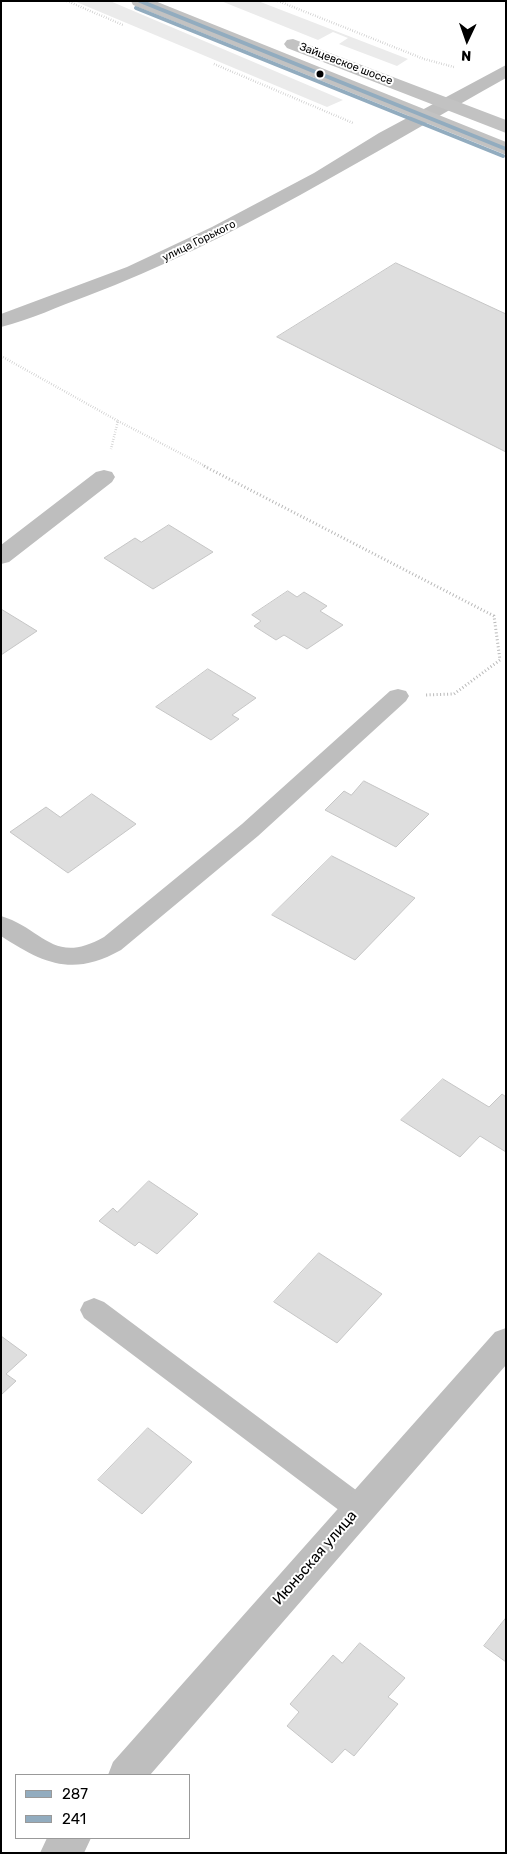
<!DOCTYPE html>
<meta charset="utf-8">
<style>
body{margin:0}
#map{position:relative;width:507px;height:1854px;overflow:hidden;background:#fff;font-family:Rubik,sans-serif}
canvas{display:block}
.frame{position:absolute;inset:0;border:2px solid #000;pointer-events:none}
.legend{position:absolute;left:15px;top:1774px;width:175px;height:65px;box-sizing:border-box;background:#fff;border:1px solid #999;margin:0;padding:6px 9px;list-style:none;font-size:15px;color:#000}
.legend li{display:flex;align-items:center;gap:10px;height:25px}
.legend b{width:25px;border:1px solid #999}
.north{position:absolute;left:442px;top:15px;width:50px;height:50px;-webkit-text-stroke:4px #fff;paint-order:stroke;rotate:183deg;font-size:14px;font-weight:700;line-height:20px;text-align:center;color:#000}
.north::after{content:'';display:block;margin:auto;width:18px;height:22px;background:#000;clip-path:polygon(50% 0,100% 100%,50% 72%,0 100%)}
</style>
<div id="map">
<canvas width="507" height="1854"></canvas>
<div class="frame"></div>
<ul class="legend">
<li><b style="height:6px;background:#92acbf"></b>287</li>
<li><b style="height:6px;background:#92acbf"></b>241</li>
</ul>
<div class="north">N</div>
</div>
<script>
const c = document.querySelector('canvas').getContext('2d');
c.lineJoin = 'round';
function fill(path, color) { c.fillStyle = color; c.fill(path, 'evenodd'); }
function trace(path, color, width, dash) { c.strokeStyle = color; c.lineWidth = width; c.lineCap = dash ? 'butt' : 'round'; c.setLineDash(dash || []); c.stroke(path); }
function write(font, color, halo, rows, align = 'center') {
  c.font = font + ' Rubik,sans-serif'; c.lineWidth = 4; c.setLineDash([]); c.textBaseline = 'middle'; c.strokeStyle = halo; c.fillStyle = color; for (const [text, x, y, turn = 0] of rows) {
    c.save(); c.translate(x, y); c.rotate((+turn || 0) * Math.PI / 180); c.textAlign = isNaN(turn) ? turn : align; if (halo) c.strokeText(text, 0, 0); c.fillText(text, 0, 0); c.restore();
  }
}
const green = new Path2D(`
 M74,1h36l233,99 -16,7z
 M221,1h37l150,58 -11,7 -58,-22 9,-6 -15,-6 -15,8z`);
const building = new Path2D(`
 M396,263l110,51v138l-229,-115z
 M169,525l44,27 -60,37 -49,-31 31,-20 6,4z
 M288,591l9,6 7,-5 23,14 -7,5 23,14 -36,24 -23,-14 -8,5 -22,-14 7,-5 -9,-6z
 M1,609l36,22 -36,24z
 M208,669l48,29 -24,17 7,4 -28,21 -55,-33z
 M364,781l65,33 -33,33 -71,-37 19,-19 7,4z
 M92,794l44,30 -68,49 -58,-41 36,-25 14,10z
 M332,856l83,42 -60,62 -83,-45z
 M443,1079l46,28 13,-13 4,3v55l-26,-16 -20,21 -59,-37z
 M149,1181l49,33 -41,40 -18,-12 -4,4 -36,-25 14,-13 4,4z
 M319,1253l63,41 -45,49 -63,-41z
 M1,1336l26,19 -21,19 10,7 -15,14z
 M148,1428l44,34 -50,52 -44,-34z
 M506,1618v44l-22,-16z
 M360,1643l45,35 -17,19 10,7 -44,52 -9,-7 -13,14 -45,-37 12,-14 -9,-8 43,-49 9,8z`);
const pathFar1 = new Path2D(`
 M67,1l56,24
 M278,1l146,58 30,8
 M214,64l139,59
 M1,356l117,65 -7,28
 M118,421l89,46`);
const path = new Path2D(`
 M204,466l290,150 6,44 -46,34 -28,1`);
const lane = new Path2D(`
 M398,689l8,2 3,5 -3,5 -148,135 -137,114c-48,27 -77,14 -120,-14v-20c43,13 52,50 103,21l138,-113 148,-133z
 M94,1298l10,4 264,197 5,9 -5,9 -10,4 -10,-4 -264,-199 -4,-8 4,-8z`);
const street = new Path2D(`
 M506,65v13c-138,77 -271,162 -419,218 -28,10 -57,24 -86,31v-13l126,-47 85,-40 102,-54 65,-40z
 M104,470l8,2 3,5 -3,5 -103,80 -8,2v-19l95,-73z
 M506,1328v37l-356,410h-42l5,-13 382,-430z
 M47,1838h44l-7,15h-44z`);
const secondary = new Path2D(`
 M131,1h24l351,141v13l-373,-150z
 M293,39l213,81v13l-219,-85 -3,-4 3,-4z`);
const bus1 = new Path2D(`
 M140,1l366,148`);
const bus2 = new Path2D(`
 M136,8l367,148`);
const markers = [
 [320,74,4.5,"#000"]
];
const farStreetnames = [
 ["Зайцевское шоссе",346,64,21],
 ["улица Горького",199,241,-26]
];
const nearStreetnames = [
 ["Июньская улица",315,1558,-49]
];
fill(green, '#ebebeb');
fill(building, '#dedede');
trace(building, '#c6c6c6', 1);
trace(pathFar1, '#b9b9b9', 2.5, [0.5, 2]);
trace(path, '#b9b9b9', 3, [1, 2.5]);
fill(lane, '#bebebe');
fill(street, '#bebebe');
fill(secondary, '#c2c2c2');
trace(bus1, '#92acbf', 4);
trace(bus2, '#92acbf', 4);
for (const [x, y, r, color] of markers) { const dot = new Path2D(); dot.arc(x, y, r, 0, 2 * Math.PI); c.fillStyle = color; c.fill(dot); trace(dot, '#fff', 2); }
write('11px', '#000', '#fff', farStreetnames);
write('15px', '#000', '#fff', nearStreetnames);
</script>
